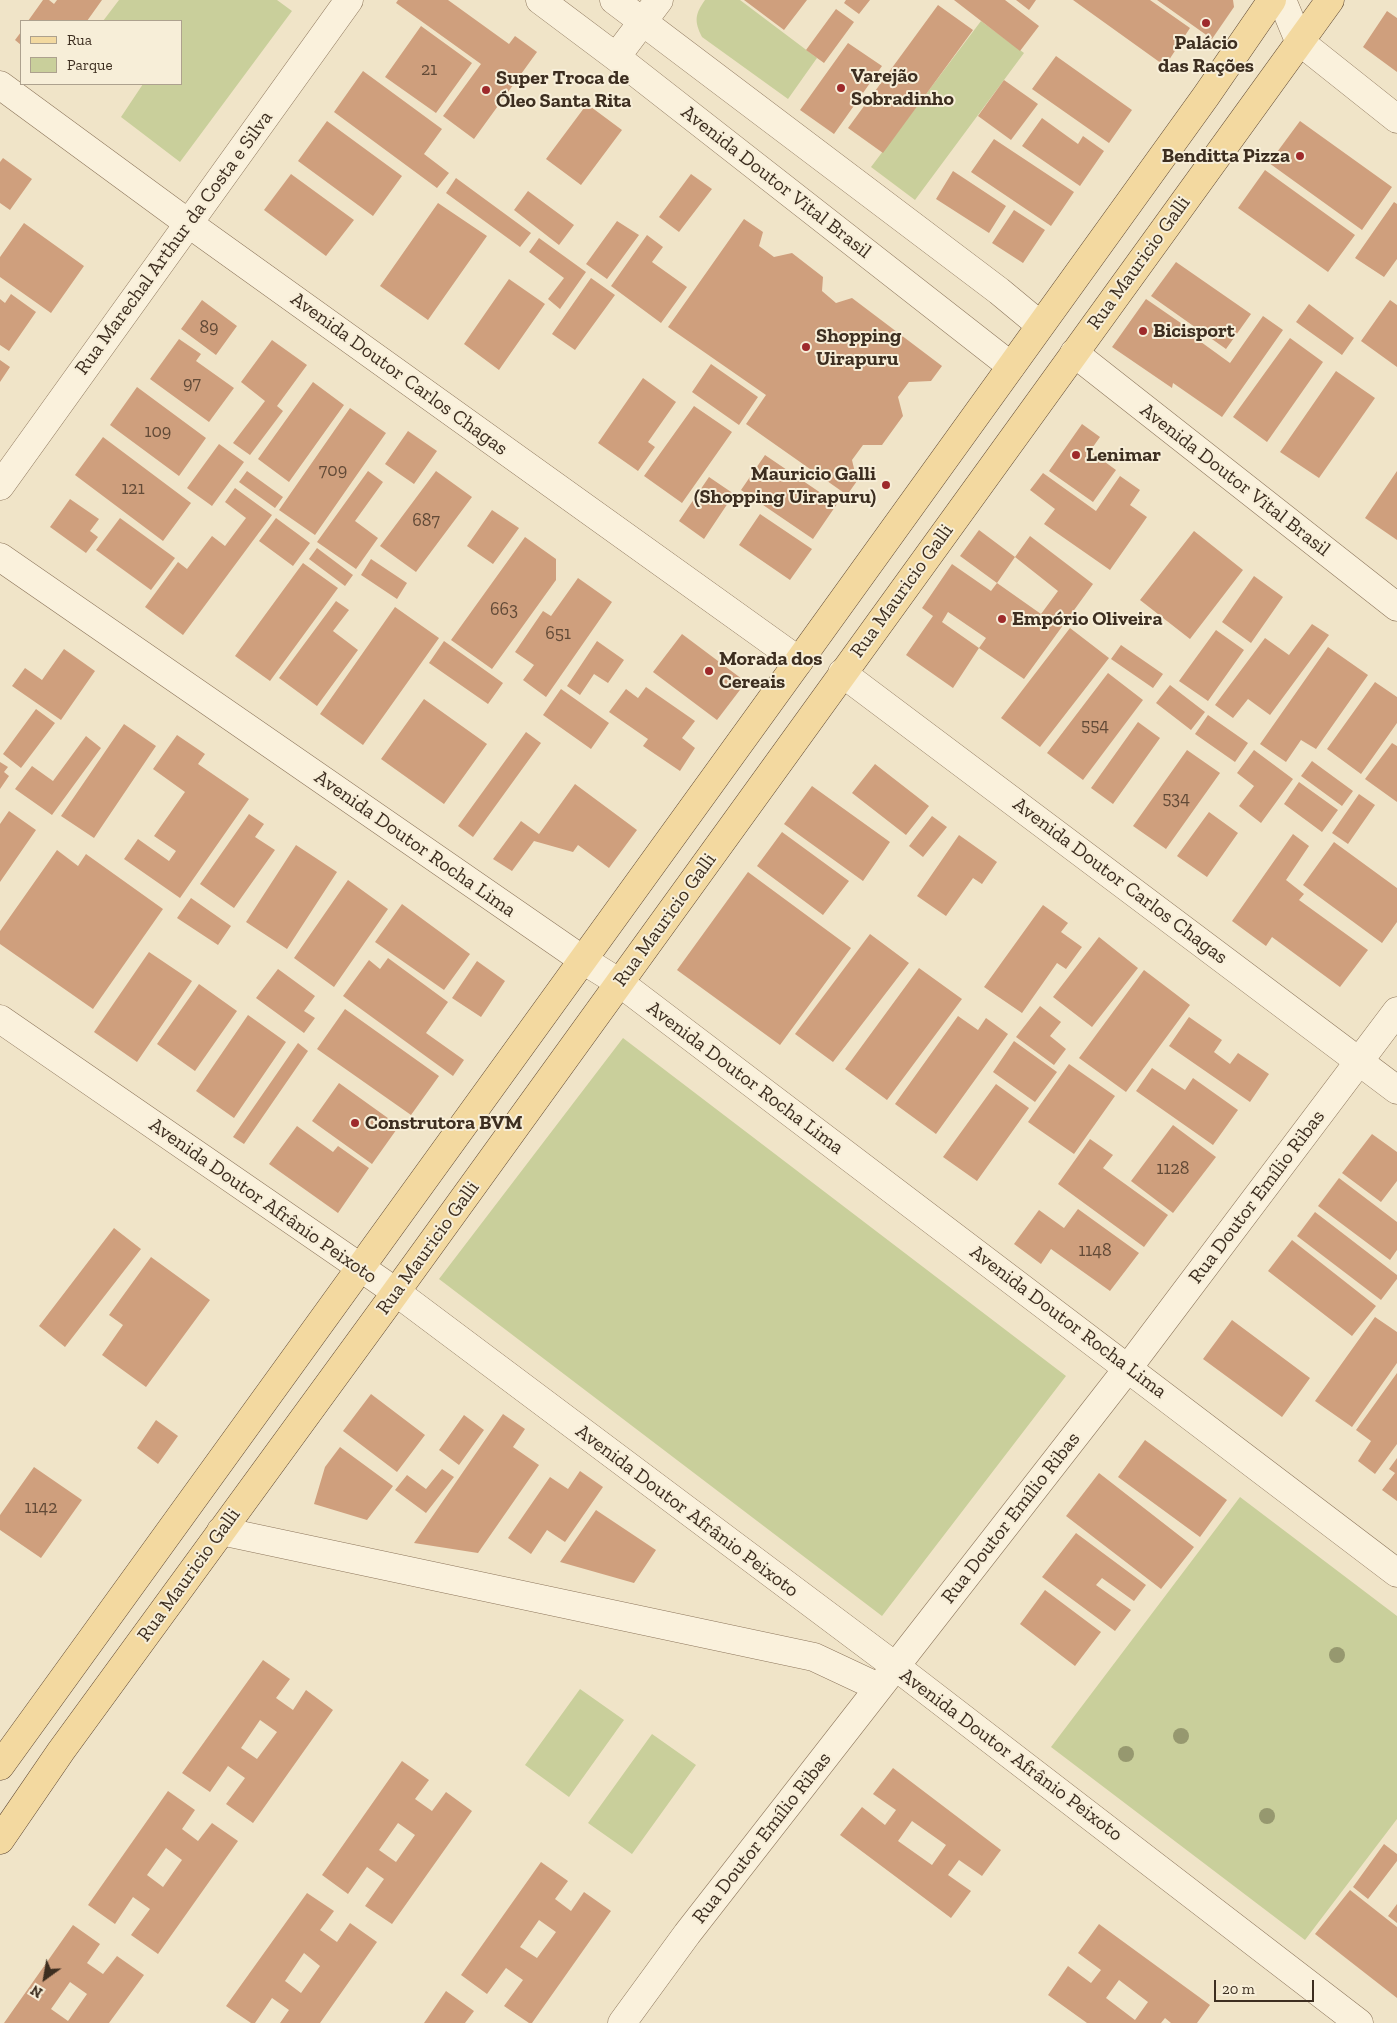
<!DOCTYPE html>
<meta charset="utf-8">
<style>
body{margin:0}
#map{position:relative;width:1397px;height:2023px;overflow:hidden;background:#f0e4c8;font-family:"Zilla Slab",serif}
canvas{display:block}
.legend{position:absolute;left:20px;top:20px;width:162px;height:65px;box-sizing:border-box;background:#f7eed8;border:1px solid #ada18e;margin:0;padding:6px 9px;list-style:none;font-size:15px;color:#3d2e20}
.legend li{display:flex;align-items:center;gap:10px;height:25px}
.legend b{width:25px;border:1px solid #ada18e}
.north{position:absolute;left:20px;top:1953px;width:50px;height:50px;-webkit-text-stroke:4px #f7eed8;paint-order:stroke;rotate:212deg;font-size:14px;font-weight:700;line-height:20px;text-align:center;color:#3d2e20}
.north::after{content:'';display:block;margin:auto;width:18px;height:22px;background:#3d2e20;clip-path:polygon(50% 0,100% 100%,50% 72%,0 100%)}
.scale{position:absolute;left:1214px;top:1980px;width:100px;height:22px;box-sizing:border-box;border:2px solid #3d2e20;border-top:0;padding-left:6px;font-size:15px;line-height:18px;white-space:nowrap;color:#3d2e20;-webkit-text-stroke:4px #f7eed8;paint-order:stroke}
</style>
<div id="map">
<canvas width="1397" height="2023"></canvas>
<ul class="legend">
<li><b style="height:6px;background:#f3d9a0"></b>Rua</li>
<li><b style="height:14px;background:#c9cf9b"></b>Parque</li>
</ul>
<div class="north">N</div>
<div class="scale">20 m</div>
</div>
<script>
const c = document.querySelector('canvas').getContext('2d');
c.lineJoin = 'round';
function fill(path, color) { c.fillStyle = color; c.fill(path, 'evenodd'); }
function trace(path, color, width, dash) { c.strokeStyle = color; c.lineWidth = width; c.lineCap = dash ? 'butt' : 'round'; c.setLineDash(dash || []); c.stroke(path); }
function write(font, color, halo, rows, align = 'center') {
  c.font = font + ' "Zilla Slab",serif'; c.lineWidth = 4; c.setLineDash([]); c.textBaseline = 'middle'; c.strokeStyle = halo; c.fillStyle = color; for (const [text, x, y, turn = 0] of rows) {
    c.save(); c.translate(x, y); c.rotate((+turn || 0) * Math.PI / 180); c.textAlign = isNaN(turn) ? turn : align; if (halo) c.strokeText(text, 0, 0); c.fillText(text, 0, 0); c.restore();
  }
}
const green = new Path2D(`
 M119,0h158l15,11 -112,151 -59,-45 22,-33h38v-63h-78z
 M705,0h35l77,58 -29,41 -86,-62c-8,-16 -7,-23 3,-37z
 M981,21l43,32 -109,147 -44,-33z
 M623,1038l443,338 -184,240 -443,-337z
 M1240,1497l157,119v203l-92,121 -254,-193z
 M580,1689l44,31 -55,77 -44,-32z
 M652,1734l44,31 -64,89 -44,-31z`);
const building = new Path2D(`
 M43,0h6l5,4 3,-4h45l-15,21h-59z
 M398,0h50l61,44 6,-8 22,16 -63,87 -31,-23 38,-52 -85,-61z
 M744,0h63l-23,30z
 M846,0h24l-11,14 -15,-11z
 M954,0h51l34,26 -19,25z
 M1016,0h20l-7,10z
 M1073,0h77l40,28 -25,38z
 M1157,0h76l1,7 -22,32z
 M938,5l35,25 -90,123 -35,-25z
 M836,9l18,13 -30,41 -18,-13z
 M1387,11l10,7v54l-34,-25z
 M421,26l51,37 -36,50 -51,-36z
 M21,32v13l-6,-5z
 M848,43l34,23 -48,68 -34,-24z
 M1056,56l76,54 -23,33 -77,-54z
 M363,71l79,58 -18,25 25,19 -12,15 -103,-76z
 M1004,80l34,24 -27,36 -33,-24z
 M587,104l35,26 -41,55 -35,-26z
 M1042,118l36,26 5,-8 21,15 -24,35 -58,-40z
 M327,121l75,55 -29,40 -75,-55z
 M1300,121l92,66 -30,43 -93,-67z
 M994,139l80,53 -23,34 -80,-54z
 M3,158l29,21 -22,31 -10,-7v-41z
 M1265,170l90,65 -27,37 -90,-64z
 M953,171l53,35 -17,27 -53,-34z
 M291,174l63,46 -28,36 -62,-46z
 M691,174l21,15 -33,43 -20,-15z
 M456,178l75,55 -11,14 -74,-54z
 M528,191l46,34 -15,20 -45,-35z
 M1394,202l3,2v55l-13,18 -29,-19z
 M438,203l49,33 -59,84 -48,-34z
 M1014,210l31,20 -22,33 -31,-20z
 M744,219l19,13 -4,14 15,11 18,-4 31,24 -1,14 14,12 16,-5 90,68 -11,15 -22,1 -11,15 5,19 -21,29h-19l-11,15 5,21 -10,14 -101,-71 20,-29 -98,-68z
 M617,221l22,14 -32,44 -21,-15z
 M24,223l60,43 -33,47 -51,-36v-20z
 M647,235l16,12 -11,15 35,25 -26,36 -50,-37z
 M539,238l47,34 -26,37 -12,-10 16,-21 -35,-26z
 M1176,262l75,52 -25,35 -75,-53z
 M591,278l24,17 -40,55 -23,-16z
 M509,279l36,25 -46,66 -35,-26z
 M11,294l25,18 -27,39 -9,-6v-46l5,4z
 M1146,299l58,40 -3,3 29,21 33,-47 20,14 -61,87 -49,-34 -1,5 -60,-41z
 M202,300l35,26 -21,29 -35,-26z
 M1390,300l7,5v62l-36,-26z
 M1309,304l45,34 -12,17 -46,-33z
 M1290,338l33,24 -56,80 -34,-25z
 M179,339l22,15 -5,7 38,27 -25,34 -59,-43z
 M272,340l35,25 -30,41 6,5 -33,44 -17,-12 32,-42 -24,-19z
 M0,360l10,7 -10,15z
 M711,364l47,33 -19,28 -47,-33z
 M1336,371l39,27 -56,80 -39,-26z
 M643,378l33,24 -28,40 7,5 -17,24 -40,-28z
 M313,382l31,23 -55,77 -31,-23z
 M137,387l69,51 -27,38 -69,-51z
 M694,406l38,26 -50,71 -38,-27z
 M350,408l36,25 -71,102 -36,-25z
 M1082,424l18,13 -10,14 26,19 -23,32 -44,-31z
 M408,431l29,20 -23,33 -29,-20z
 M103,437l88,66 -28,38 -88,-66z
 M219,444l25,18 -32,44 -25,-18z
 M765,455l72,49 -24,35 -72,-49z
 M247,471l36,26 -8,11 -36,-26z
 M368,471l15,11 -28,39 23,17 -22,31 -39,-27z
 M436,471l36,26 -56,75 -36,-26z
 M1397,471v69l-32,-22z
 M1043,473l53,38 24,-35 20,14 -10,15 17,12 -37,53 -66,-46 11,-15 -25,-19z
 M709,477l25,17 -30,45 -25,-18z
 M235,488l37,27 -89,120 -38,-28 33,-45 9,7 25,-33 13,10 21,-28 -21,-16z
 M70,499l29,20 -9,12 8,6 -12,16 -36,-26z
 M492,510l27,18 -26,36 -26,-18z
 M760,514l52,35 -22,31 -51,-35z
 M120,518l55,40 -24,32 -55,-40z
 M276,518l34,25 -17,23 -34,-25z
 M979,530l36,27 -18,26 -37,-27z
 M1194,531l49,39 -53,69 -50,-39z
 M1030,536l63,48 -69,95 -45,-31 7,-10 -38,-26 -6,10 37,26 -26,40 -47,-33 27,-39 -11,-8 30,-44 39,27 6,-8 44,31 17,-23 -43,-34z
 M525,537l31,22v21l-64,89 -41,-29z
 M317,548l36,27 -8,11 -36,-27z
 M371,559l36,24 -10,16 -36,-24z
 M303,563l35,25 -68,93 -35,-25z
 M1254,576l29,21 -32,46 -29,-21z
 M578,578l34,24 -66,95 -23,-17 11,-15 -19,-13 28,-41 8,5z
 M336,601l13,9 -16,21 25,19 -41,56 -38,-28z
 M395,607l44,31 -76,107 -43,-31z
 M1312,624l17,11 -59,80 -22,-16 -15,19 -18,-13 50,-67 24,17z
 M1070,628l39,30 -69,89 -39,-29z
 M1216,630l28,20 -36,51 -29,-20z
 M682,634l64,48 -29,38 -64,-48z
 M444,641l59,42 -15,21 -59,-41z
 M597,641l27,19 -16,23 -14,-9 -14,21 -13,-9z
 M1121,645l42,29 -10,14 -42,-29z
 M1328,647l40,28 -52,74 -15,-9 -15,22 -26,-18z
 M64,649l31,22 -34,49 -49,-34 13,-18 17,12z
 M1108,673l35,27 -60,80 -36,-27z
 M1375,682l22,15v26l-36,51 -34,-25z
 M1170,685l35,27 -14,18 -35,-27z
 M646,687l49,34 -13,17 13,10 -15,23 -37,-25 5,-7 -39,-27 17,-23 12,9z
 M561,689l48,34 -18,26 -48,-34z
 M424,699l63,45 -43,60 -63,-45z
 M36,709l19,14 -34,45 -18,-14z
 M1208,715l40,28 -13,19 -40,-28z
 M1138,722l22,16 -47,66 -22,-16z
 M124,724l32,22 -62,92 -33,-22z
 M526,732l15,11 -68,94 -15,-11z
 M177,735l28,19 -7,10 51,35 -69,99 -56,-39 14,-20 31,22 7,-10 -22,-15 31,-44 -32,-23z
 M86,736l15,12 -49,67 -37,-26 17,-23 21,15z
 M1392,743l5,3v56l-32,-23z
 M1187,750l33,23 -54,76 -33,-23z
 M1254,750l39,29 -32,44 -22,-17 15,-20 -17,-13z
 M1312,761l41,30 -11,15 -41,-30z
 M0,762l8,5 -4,5 5,4 -9,13z
 M875,764l54,42 -23,29 -54,-42z
 M1299,782l39,28 -16,22 -38,-28z
 M575,784l62,46 -28,38 -31,-23 -5,7 -39,-11 -22,30 -19,-12 28,-38 18,13z
 M812,786l78,56 -27,39 -79,-57z
 M1359,794l16,11 -27,39 -16,-11z
 M9,811l27,19 -36,52v-58z
 M1209,812l29,21 -31,44 -30,-21z
 M249,814l15,10 -9,13 20,13 -41,58 -34,-24z
 M932,816l15,11 -24,30 -14,-11z
 M782,832l67,49 -26,34 -66,-49z
 M1293,834l16,12 -23,34 18,14 -5,6 69,50 -28,37 -68,-50 -6,9 -34,-25z
 M959,835l38,27 -15,22 -9,-6 -27,38 -29,-20z
 M1334,842l63,46v34l-15,21 -79,-58z
 M296,845l41,27 -50,77 -41,-27z
 M57,850l21,16 8,-12 77,55 -70,100 -93,-65v-13z
 M748,872l103,76 -71,97 -103,-75z
 M348,880l40,29 -54,78 -40,-29z
 M191,898l40,28 -13,19 -41,-27z
 M402,904l68,50 -26,36 -69,-48z
 M1043,905l25,18 -7,9 21,15 -16,22 -9,-6 -35,50 -38,-26z
 M870,934l39,29 -76,99 -38,-28z
 M1099,937l39,31 -46,59 -39,-30z
 M149,952l43,29 -55,81 -43,-30z
 M388,958l60,44 -22,31 38,27 -11,16 -110,-80 26,-36 11,9z
 M477,961l28,20 -24,36 -29,-19z
 M919,968l43,31 -75,101 -42,-31z
 M278,969l37,27 -11,15 11,7 -11,15 -48,-35z
 M1144,970l46,35 -64,87 -47,-34z
 M199,984l38,27 -42,60 -38,-27z
 M1040,1006l21,16 -11,14 16,13 -12,16 -38,-28z
 M345,1009l94,67 -28,39 -94,-66z
 M248,1015l38,27 -52,76 -38,-27z
 M958,1016l20,14 8,-12 22,16 -72,100 -41,-30z
 M1189,1017l33,23 -8,12 16,12 8,-11 31,21 -19,28 -81,-56z
 M1014,1041l43,31 -22,30 -42,-30z
 M298,1043l10,8 -64,93 -11,-7z
 M1069,1064l46,32 -41,58 -46,-32z
 M1152,1068l33,22 8,-12 45,32 -25,35 -77,-54z
 M339,1083l60,43 -27,38 -60,-43z
 M996,1084l33,24 -52,73 -34,-24z
 M1173,1125l43,32 -43,56 -42,-32z
 M297,1126l36,26 5,-6 31,22 -31,45 -69,-49z
 M1372,1134l25,18v29l-16,21 -39,-29z
 M1090,1139l23,16 -10,13 65,47 -24,32 -86,-63z
 M1339,1178l58,44v28l-7,10 -72,-54z
 M1078,1209l61,44 -29,38 -59,-42 -10,15 -27,-20 25,-34 25,18z
 M1315,1212l82,63v4l-16,21 -84,-64z
 M114,1228l27,21 -76,98 -26,-21z
 M1292,1240l84,66 -24,30 -84,-65z
 M151,1257l59,43 -64,87 -44,-32 21,-30 -14,-10z
 M1375,1317l22,15v31l-45,64 -37,-26z
 M1232,1320l78,58 -28,39 -79,-58z
 M1397,1373v71l-22,30 -17,-13 13,-20 -15,-11z
 M371,1394l54,41 -28,37 -54,-41z
 M503,1414l22,15 -12,18 26,18 -61,88 -64,-10z
 M464,1415l20,15 -25,35 -20,-15z
 M156,1420l22,16 -20,28 -21,-16z
 M1145,1440l82,60 -27,37 -82,-60z
 M340,1447l53,39 -26,34 -53,-16 11,-37z
 M1397,1458v43l-15,-11 13,-17 -6,-4z
 M34,1467l48,33 -41,58 -41,-28v-15z
 M442,1469l12,8 -28,36 -31,-23 12,-15 19,14z
 M580,1471l23,16 -38,55 -18,-12 -16,24 -23,-16 42,-61 18,12z
 M1099,1473l95,74 -33,42 -95,-73z
 M596,1510l60,40 -22,33 -74,-21z
 M1076,1533l70,52 -12,16 -32,-23 -6,7 35,25 -16,21 -73,-54z
 M1045,1590l56,42 -26,34 -55,-42z
 M263,1660l27,19 -14,19 17,12 13,-20 27,20 -80,113 -27,-19 19,-26 -17,-12 -18,26 -28,-19zM260,1720l17,12 -20,27 -16,-11z
 M402,1761l27,19 -14,19 17,12 14,-19 26,19 -80,113 -27,-18 19,-27 -17,-12 -19,27 -26,-19zM398,1823l17,12 -19,27 -17,-12z
 M893,1768l108,82 -19,26 -23,-16 -11,15 23,16 -20,27 -111,-83 22,-28 23,18 11,-15 -23,-16zM912,1821l34,24 -14,20 -34,-24z
 M168,1791l27,19 -13,19 16,12 14,-18 26,18 -80,113 -27,-19 19,-26 -17,-12 -18,27 -27,-19zM166,1848l16,12 -19,27 -16,-12z
 M1384,1844l13,10v7l-29,38 -15,-12z
 M541,1862l27,19 -13,18 16,12 13,-19 27,19 -79,112h-3l-25,-17 19,-26 -17,-12 -19,26 -26,-19zM539,1920l17,12 -19,26 -17,-11z
 M1350,1890l47,37v71l-82,-64z
 M307,1893l27,18 -14,19 17,12 13,-19 27,19 -57,81h-40l9,-13 -17,-12 -17,25h-4l-25,-17zM304,1953l16,13 -19,27 -16,-12z
 M1397,1904v19l-9,-7z
 M1099,1924l111,81 -13,18h-26l-6,-5 -4,5h-74l-39,-28 20,-29 23,17 10,-13 -23,-17zM1119,1980l29,22 -13,18 -29,-22z
 M73,1925l27,19 -13,19 16,11 14,-18 27,19 -35,48h-105zM70,1982l17,12 -19,27 -17,-12z
 M446,1991l28,20 -9,12h-41z`);
const minor = new Path2D(`
 M540,0l76,57 395,309
 M614,0l385,291 41,34
 M1282,0l17,41 98,78
 M616,57l43,-57
 M0,85l188,138 611,438
 M1074,353l323,254
 M0,486l349,-486
 M0,557l583,403 37,23 777,590
 M842,673l555,417
 M0,1019l396,273 499,374 464,357
 M221,1531l593,126 64,30
 M622,2023l65,-89 441,-566 269,-357`);
const major = new Path2D(`
 M0,1766l799,-1105 407,-565 66,-96
 M0,1840l61,-89 335,-459 934,-1292`);
const trees = [
 [1337,1655],
 [1181,1736],
 [1126,1754],
 [1267,1816]
];
const markers = [
 [1206,23,5,"#9e2a2b"],
 [841,88,5,"#9e2a2b"],
 [486,90,5,"#9e2a2b"],
 [1300,156,5,"#9e2a2b"],
 [1143,331,5,"#9e2a2b"],
 [806,347,5,"#9e2a2b"],
 [1076,455,5,"#9e2a2b"],
 [886,485,5,"#9e2a2b"],
 [1002,619,5,"#9e2a2b"],
 [709,671,5,"#9e2a2b"],
 [355,1123,5,"#9e2a2b"]
];
const numberNames = [
 ["21",429,70],
 ["89",209,328],
 ["97",192,384],
 ["109",158,432],
 ["709",333,471],
 ["121",133,489],
 ["687",426,521],
 ["663",504,610],
 ["651",558,634],
 ["554",1095,726],
 ["534",1176,799],
 ["1128",1173,1169],
 ["1148",1095,1251],
 ["1142",41,1508]
];
const poiNames = [
 ["Palácio",1206,43,"center"],
 ["das Rações",1206,66,"center"],
 ["Varejão",851,76],
 ["Sobradinho",851,99],
 ["Super Troca de",496,78],
 ["Óleo Santa Rita",496,101],
 ["Benditta Pizza",1290,156,"right"],
 ["Bicisport",1153,331],
 ["Shopping",816,336],
 ["Uirapuru",816,359],
 ["Lenimar",1086,455],
 ["Mauricio Galli",876,474,"right"],
 ["(Shopping Uirapuru)",876,497,"right"],
 ["Empório Oliveira",1012,619],
 ["Morada dos",719,659],
 ["Cereais",719,682],
 ["Construtora BVM",365,1123]
];
const streetNames = [
 ["Avenida Doutor Vital Brasil",776,182,38],
 ["Rua Marechal Arthur da Costa e Silva",174,243,-54],
 ["Rua Mauricio Galli",1139,263,-54],
 ["Avenida Doutor Carlos Chagas",399,374,36],
 ["Avenida Doutor Vital Brasil",1235,480,38],
 ["Rua Mauricio Galli",902,591,-54],
 ["Avenida Doutor Rocha Lima",415,844,35],
 ["Avenida Doutor Carlos Chagas",1120,881,37],
 ["Rua Mauricio Galli",665,920,-54],
 ["Avenida Doutor Rocha Lima",745,1078,37],
 ["Rua Doutor Emílio Ribas",1257,1197,-53],
 ["Avenida Doutor Afrânio Peixoto",263,1201,35],
 ["Rua Mauricio Galli",428,1248,-54],
 ["Avenida Doutor Rocha Lima",1068,1322,37],
 ["Avenida Doutor Afrânio Peixoto",687,1511,37],
 ["Rua Doutor Emílio Ribas",1011,1518,-52],
 ["Rua Mauricio Galli",189,1575,-54],
 ["Avenida Doutor Afrânio Peixoto",1011,1755,37],
 ["Rua Doutor Emílio Ribas",762,1838,-52]
];
fill(green, '#c9cf9b');
fill(building, '#cf9f7d');
trace(minor, '#8d765c', 29);
trace(major, '#5b4430', 29);
trace(minor, '#faf1dc', 28);
trace(major, '#f3d9a0', 28);
c.fillStyle = '#96986f';
for (const [x, y] of trees) { c.beginPath(); c.arc(x, y, 8, 0, 2 * Math.PI); c.fill(); }
for (const [x, y, r, color] of markers) { const dot = new Path2D(); dot.arc(x, y, r, 0, 2 * Math.PI); c.fillStyle = color; c.fill(dot); trace(dot, '#f7eed8', 2); }
write('18px', '#624a37', null, numberNames);
write('bold 20px', '#3d2e20', '#f7eed8', poiNames, 'left');
write('20px', '#3d2e20', '#f7eed8', streetNames);
</script>
